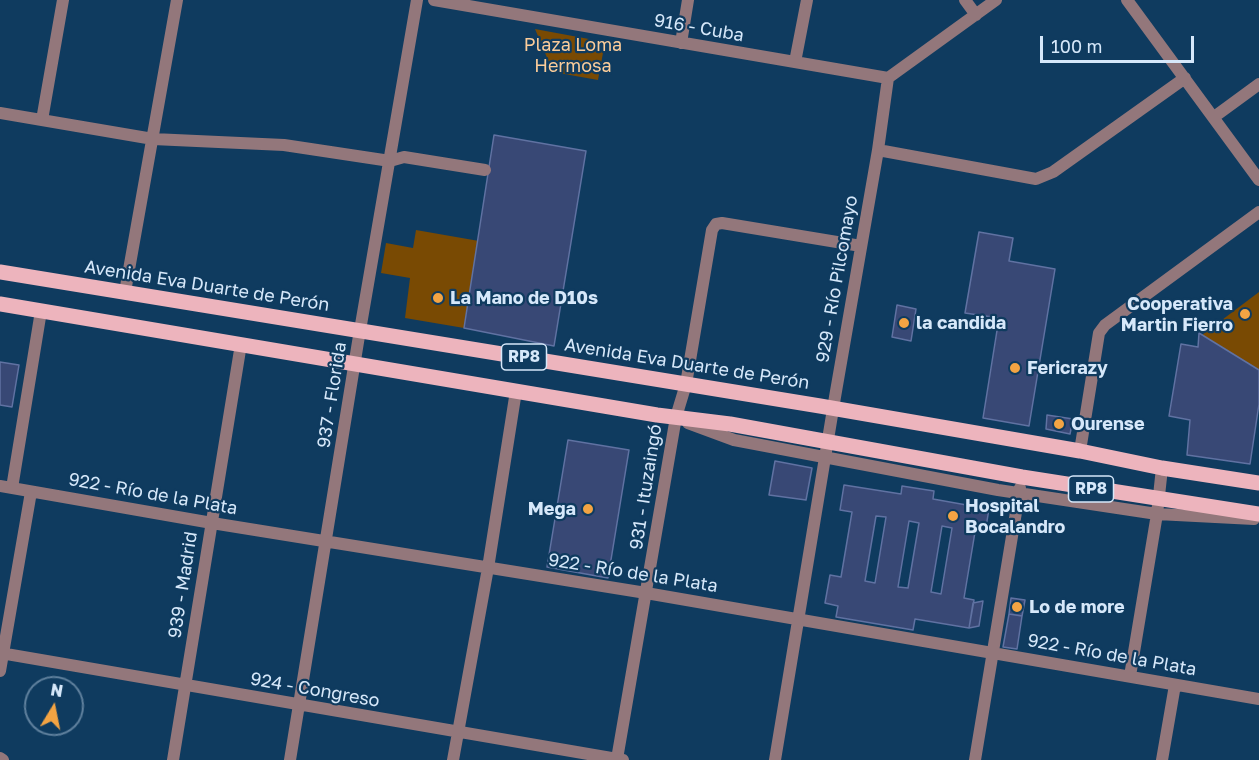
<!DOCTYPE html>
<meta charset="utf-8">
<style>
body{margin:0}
#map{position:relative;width:1259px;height:760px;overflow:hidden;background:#0f3b5f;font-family:"Golos Text",sans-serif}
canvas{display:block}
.north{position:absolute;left:24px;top:676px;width:60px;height:60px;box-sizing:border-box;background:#0f3b5f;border:2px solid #5f809d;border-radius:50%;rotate:10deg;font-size:16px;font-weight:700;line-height:24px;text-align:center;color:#d6e8fa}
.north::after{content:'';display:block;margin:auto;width:21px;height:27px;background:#f3a443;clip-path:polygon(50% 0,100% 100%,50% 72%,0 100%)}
.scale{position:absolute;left:1040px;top:36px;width:154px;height:27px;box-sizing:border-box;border:3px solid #d6e8fa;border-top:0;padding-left:8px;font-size:18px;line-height:21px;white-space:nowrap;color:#d6e8fa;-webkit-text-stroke:4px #0f3b5f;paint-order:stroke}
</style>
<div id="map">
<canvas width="1259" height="760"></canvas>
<div class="north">N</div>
<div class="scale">100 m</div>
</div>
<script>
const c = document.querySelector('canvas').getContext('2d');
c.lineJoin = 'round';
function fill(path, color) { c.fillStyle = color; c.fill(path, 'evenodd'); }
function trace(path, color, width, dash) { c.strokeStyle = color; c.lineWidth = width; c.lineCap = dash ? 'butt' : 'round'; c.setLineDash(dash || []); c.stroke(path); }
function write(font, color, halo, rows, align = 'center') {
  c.font = font + ' "Golos Text",sans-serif'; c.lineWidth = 4.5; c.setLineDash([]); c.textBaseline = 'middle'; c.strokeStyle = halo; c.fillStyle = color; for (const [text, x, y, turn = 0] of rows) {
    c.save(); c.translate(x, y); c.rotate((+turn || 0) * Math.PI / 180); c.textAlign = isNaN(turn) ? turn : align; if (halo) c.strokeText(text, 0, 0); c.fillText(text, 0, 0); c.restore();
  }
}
const green = new Path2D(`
 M535,29l70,13 -7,38 -45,-8z
 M416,230l63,11 -15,87 -59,-10 5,-40 -29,-5 5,-30 27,5z
 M1259,292v78l-57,-35z`);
const building = new Path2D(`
 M494,135l92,16 -32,195 -90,-18z
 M979,232l34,6 -4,23 46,8 -26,157 -46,-8 16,-100 -34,-5z
 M897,305l19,4 -5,32 -19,-4z
 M1199,333l60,37v34l-9,60 -63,-9 3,-35 -21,-4 12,-72 17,3z
 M0,362l19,3 -7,42 -12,-2z
 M1047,415l26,4 -3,15 -24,-5z
 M568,440l61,10 -21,128 -61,-11z
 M775,461l37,7 -6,32 -37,-5z
 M844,485l57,9 1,-8 32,5 -1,8 56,10 -4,24 -10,-1 -11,66 10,2 -5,28 -54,-9 -2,11 -77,-13 2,-11 -13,-3 5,-28 11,2 11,-65 -12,-2zM876,516l10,1 -11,66 -10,-2zM909,521l10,2 -11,65 -10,-1zM942,526l10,2 -11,66 -10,-2z
 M1011,598l14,2 -3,16 -13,-2z
 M983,601l-4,25 -10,2 4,-25z
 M1009,614l13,2 -5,33 -14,-2z`);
const minor = new Path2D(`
 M434,0l454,78
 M965,0l11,15
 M1127,0l132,180
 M681,43l7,-43
 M795,62l12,-62
 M0,113l153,26 131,6 106,16 14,-4 81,13
 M1214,117l45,-33
 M42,120l21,-120
 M878,150l158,29 17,-7 132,-94
 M125,292l52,-292
 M688,423l46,17 264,50 159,24 97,5
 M1080,451l19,-118 6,-8 154,-113
 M0,486l212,37 434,70 613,106
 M12,488l29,-177
 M0,653l623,107
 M0,671l31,-179
 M1130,676l27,-162 5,-46
 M0,758l3,2
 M617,759l59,-342 10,-33 26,-154 4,-6 6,-1 139,23
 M173,760l68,-416
 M290,760l68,-418 59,-342
 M453,760l35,-192 28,-177
 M775,760l60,-363 43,-247 10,-72 108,-78
 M975,760l45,-272
 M1162,760l13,-75`);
const major = new Path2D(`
 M0,272l820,134 260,45 82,17 97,15
 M0,304l657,111 73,9 292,53 237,37`);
const markers = [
 [438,298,6,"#f3a443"],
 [1245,314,6,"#f3a443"],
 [904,323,6,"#f3a443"],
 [1015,368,6,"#f3a443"],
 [1059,424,6,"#f3a443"],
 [588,509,6,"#f3a443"],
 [953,516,6,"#f3a443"],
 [1017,607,6,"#f3a443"]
];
const shields = [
 [524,357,45],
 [1091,489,45]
];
const shieldNames = [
 ["RP8",524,357],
 ["RP8",1091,489]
];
const streetNames = [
 ["916 - Cuba",699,28,10],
 ["929 - Río Pilcomayo",837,279,-80],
 ["Avenida Eva Duarte de Perón",207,286,9],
 ["Avenida Eva Duarte de Perón",687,364,9],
 ["937 - Florida",332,395,-81],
 ["931 - Ituzaingó",646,487,-81],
 ["922 - Río de la Plata",153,494,10],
 ["922 - Río de la Plata",633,573,9],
 ["939 - Madrid",183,585,-81],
 ["922 - Río de la Plata",1112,655,10],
 ["924 - Congreso",315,690,10]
];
const parkNames = [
 ["Plaza Loma",573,45],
 ["Hermosa",573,66]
];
const poiNames = [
 ["La Mano de D10s",450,298],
 ["Cooperativa",1233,304,"right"],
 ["Martin Fierro",1233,325,"right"],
 ["la candida",916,323],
 ["Fericrazy",1027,368],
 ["Ourense",1071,424],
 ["Hospital",965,506],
 ["Bocalandro",965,527],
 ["Mega",576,509,"right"],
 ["Lo de more",1029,607]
];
fill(green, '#794a03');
fill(building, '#384875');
trace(building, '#6072a2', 1.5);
trace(minor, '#93777b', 12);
trace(major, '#edb4bd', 15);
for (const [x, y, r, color] of markers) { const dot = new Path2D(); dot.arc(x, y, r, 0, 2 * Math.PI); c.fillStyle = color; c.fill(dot); trace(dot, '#0f3b5f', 2); }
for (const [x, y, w] of shields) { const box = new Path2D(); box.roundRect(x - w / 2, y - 13, w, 26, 4.5); c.fillStyle = '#0f3b5f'; c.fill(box); trace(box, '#d6e8fa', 1.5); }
write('bold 16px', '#d6e8fa', null, shieldNames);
write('18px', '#d6e8fa', '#0f3b5f', streetNames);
write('18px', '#fccd9a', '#0f3b5f', parkNames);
write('bold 18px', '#d6e8fa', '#0f3b5f', poiNames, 'left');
</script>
